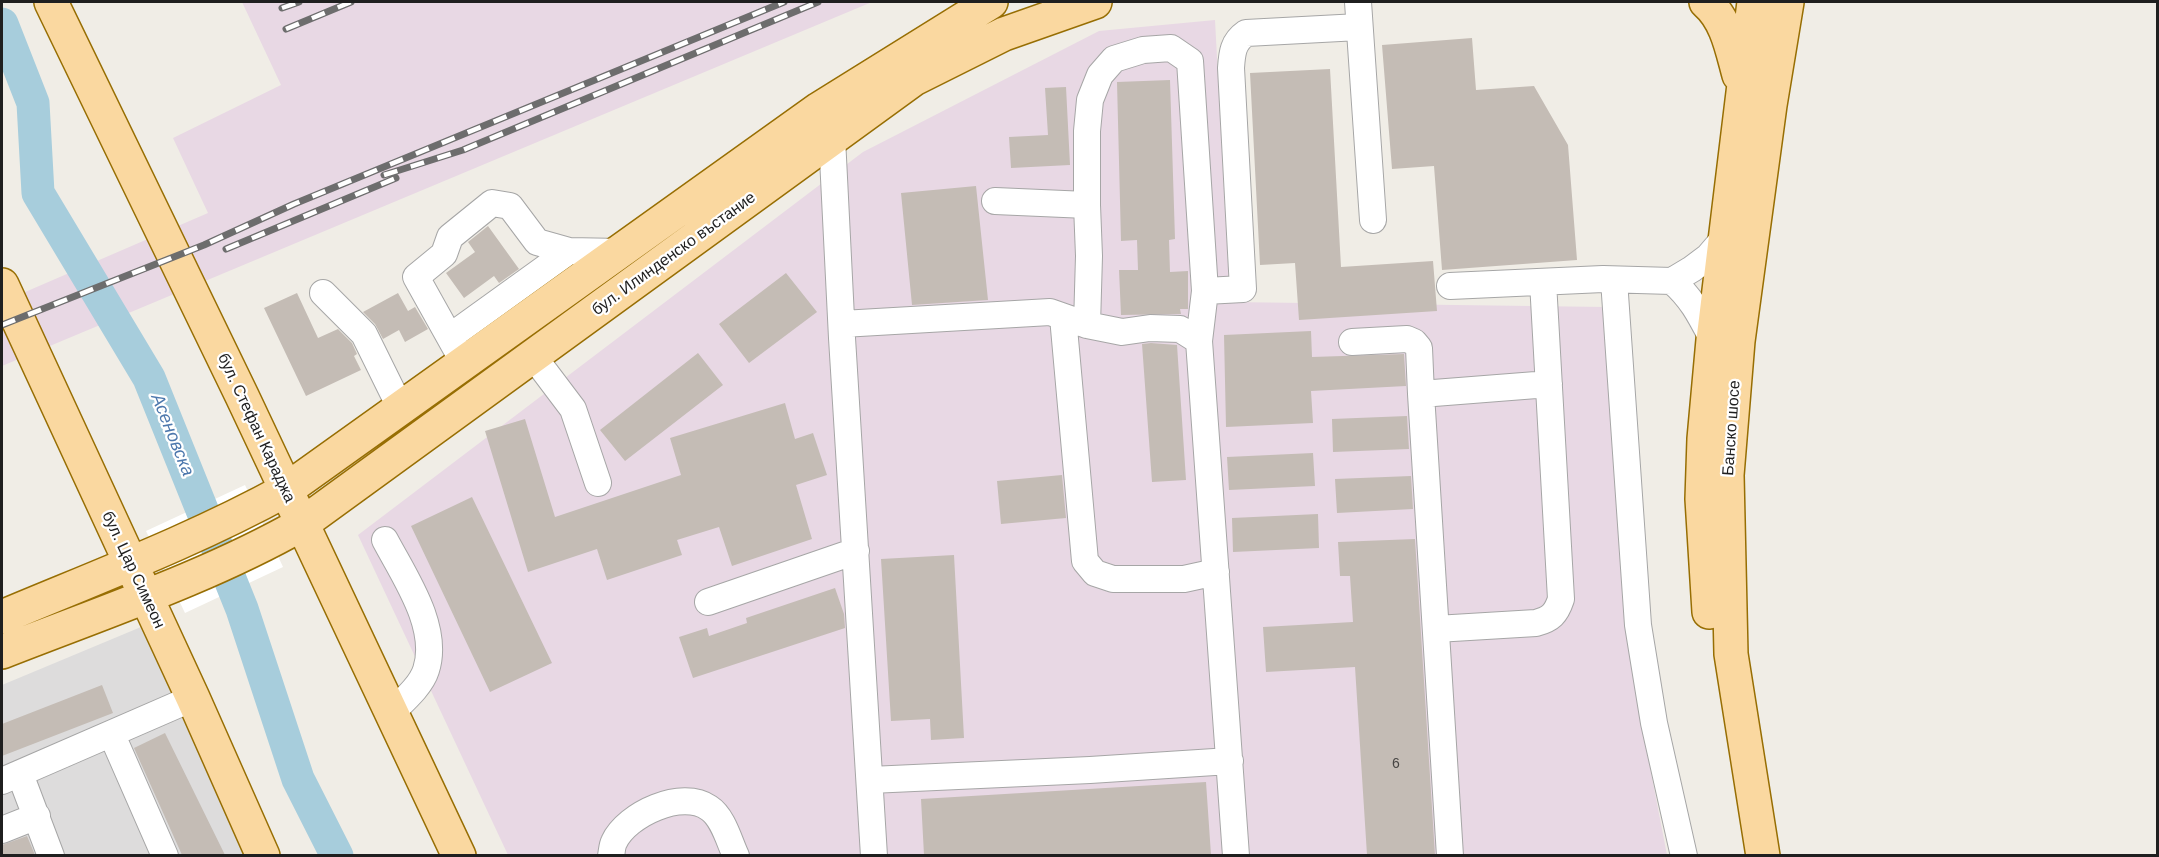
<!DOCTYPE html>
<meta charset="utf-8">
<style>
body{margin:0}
#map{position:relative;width:2159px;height:857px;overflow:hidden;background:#f0ede6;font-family:Arial,sans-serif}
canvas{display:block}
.frame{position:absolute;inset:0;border:3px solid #1f1f1f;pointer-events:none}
</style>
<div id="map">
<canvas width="2159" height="857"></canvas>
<div class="frame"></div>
</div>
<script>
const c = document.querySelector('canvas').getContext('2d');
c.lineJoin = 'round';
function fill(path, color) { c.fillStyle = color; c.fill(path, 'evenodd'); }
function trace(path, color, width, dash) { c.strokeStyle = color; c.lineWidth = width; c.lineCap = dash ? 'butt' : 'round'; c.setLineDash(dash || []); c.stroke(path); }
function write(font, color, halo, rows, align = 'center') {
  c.font = font + ' Arial,sans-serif'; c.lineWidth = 4.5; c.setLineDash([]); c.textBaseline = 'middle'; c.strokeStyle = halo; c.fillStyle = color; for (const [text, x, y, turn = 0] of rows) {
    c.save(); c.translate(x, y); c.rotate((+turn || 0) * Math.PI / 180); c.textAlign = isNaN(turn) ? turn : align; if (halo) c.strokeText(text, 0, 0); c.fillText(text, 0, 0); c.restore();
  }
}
const residential = new Path2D(`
 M141,627l105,228 -244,1v-171z`);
const industrial = new Path2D(`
 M242,2h630l-870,364v-64l206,-89 -35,-75 108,-53z
 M1215,20l15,282 376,5 42,450 19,98h-1159l-150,-320 505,-383 236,-121z`);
const pier = new Path2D(`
 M245,485l38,82 -98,46 -39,-82z`);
const river = new Path2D(`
 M2,24l31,79 5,90 111,185 93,231 56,170 39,77`);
const building = new Path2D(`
 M1472,38l4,52 58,-4 34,59 9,115 -135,10 -8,-104 -42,3 -10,-124z
 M1330,69l11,198 92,-6 4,50 -138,9 -4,-57 -35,2 -10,-192z
 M1170,80l5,159 -6,1 1,32 18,-1v38h-8l1,5 -60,1 -2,-45h19l-1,-30 -16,1 -4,-159z
 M1066,87l4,78 -59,3 -2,-31 39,-2 -3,-47z
 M976,186l12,114 -76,5 -11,-112z
 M488,226l31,43 -20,14 -5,-7 -30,22 -18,-25 29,-21 -7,-10z
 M786,273l31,39 -68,51 -30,-39z
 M297,293l21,45 20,-9 14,14 5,11 -3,2 7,14 -55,26 -42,-88z
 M398,293l10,18 7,-4 13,22 -23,13 -6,-12 -16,9 -8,-15 -12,-12z
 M1311,331l1,26 92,-3 2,32 -95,5 2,32 -87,4 -2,-92z
 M1151,343l26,2 9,135 -34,2 -10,-138z
 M698,353l25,32 -98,76 -25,-31z
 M785,403l10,36 18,-6 14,42 -31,10 16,54 -80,27 -13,-39 -42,13 5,15 -75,25 -10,-31 -69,23 -43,-141 40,-12 30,98 126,-42 -11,-37z
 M1407,416l2,33 -76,3 -1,-33z
 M1313,453l2,33 -86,4 -2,-33z
 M1062,475l4,43 -65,6 -4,-43z
 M1411,476l2,33 -76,4 -2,-34z
 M472,497l80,166 -62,29 -79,-166z
 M1318,514l1,34 -86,4 -1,-34z
 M1415,539l20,316h-68l-12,-188 -89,5 -3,-45 90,-5 -3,-46h-10l-2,-34z
 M954,555l10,183 -33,2 -1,-21 -39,2 -10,-162z
 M835,588l9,26 1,14 -152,50 -14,-41 28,-9 2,8 38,-13 -1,-5z
 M102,685l11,28 -111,43v-32z
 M165,733l60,122h-43l-48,-107z
 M1206,782l5,73h-287l-3,-56z
 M27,836l8,19h-33v-10z`);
const minor = new Path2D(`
 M1358,2l15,218
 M827,126l5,12 10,200 32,518
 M995,201l92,4
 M1614,280l24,345 16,98 30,133
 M1672,281c20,17 29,36 41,59
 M1450,286l153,-7 69,2 20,-12 16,-12 18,-21
 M1205,291l38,-2 -12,-221c1,-15 2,-26 15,-35l113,-6
 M323,293l41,41 37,75
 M1063,317l22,244 10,12 18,6h71l32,-7
 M842,324l208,-12 37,13 35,7 28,-4 30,1 19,12
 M1087,325l2,-69 -2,-51v-74l3,-31 10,-25 14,-16 29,-9 28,-2 19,13 15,230 -6,50 37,515
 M451,336l118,-85
 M1352,342l55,-3 7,3 5,6 2,46
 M533,356l40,53 25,74
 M464,363l-48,-86 28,-23 6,-17 42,-34 18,3 27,36 32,9 52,1
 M385,540c19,36 55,87 41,130 -5,16 -23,31 -35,43
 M708,602l148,-51
 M1436,629l100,-6c15,-4 20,-9 25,-24l-18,-317
 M112,735l53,121
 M20,774l31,82
 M870,780l220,-10 140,-9
 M2,781l191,-83
 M2,830l35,-14
 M611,856c1,-5 1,-10 3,-14 13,-28 68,-53 95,-34 14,9 20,33 27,48
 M1450,856l-29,-462 128,-10`);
const major = new Path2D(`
 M51,2l191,394 217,460
 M1706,2c21,18 26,48 33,73
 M2,285l191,413 70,158
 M1709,612l-7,-113 2,-60 9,-99 41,-338
 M2,617c95,-40 193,-77 284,-127l533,-381 172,-107
 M2,652c99,-39 207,-75 300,-128l612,-445 90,-45 91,-32
 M1763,856l-32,-202 -4,-179 11,-134 32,-236 17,-103`);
const rail = new Path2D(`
 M282,8l17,-6
 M286,29l65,-27
 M384,175l79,-25 355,-148
 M226,249l170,-71
 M2,325l202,-80 90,-41 490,-202`);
const numberNames = [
 ["6",1396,764]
];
const streetNames = [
 ["бул. Илинденско въстание",674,254,-36],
 ["бул. Стефан Караджа",256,428,65],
 ["Банско шосе",1732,428,-86],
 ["бул. Цар Симеон",133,570,65]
];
const waterNames = [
 ["Асеновска",172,435,68]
];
fill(residential, '#dddcdc');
fill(industrial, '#e8d8e4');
fill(pier, '#fff');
trace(river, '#a7cddc', 33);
fill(building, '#c4bcb5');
trace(minor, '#a6a6a6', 28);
trace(major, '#976e03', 36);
trace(minor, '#fff', 26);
trace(major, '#fad8a0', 33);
trace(rail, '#6d6d6d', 7);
trace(rail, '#fff', 4.5, [14]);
write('14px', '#484644', null, numberNames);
write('16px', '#1f1f1f', '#fff', streetNames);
write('italic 18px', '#4d78ad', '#fff', waterNames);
</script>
